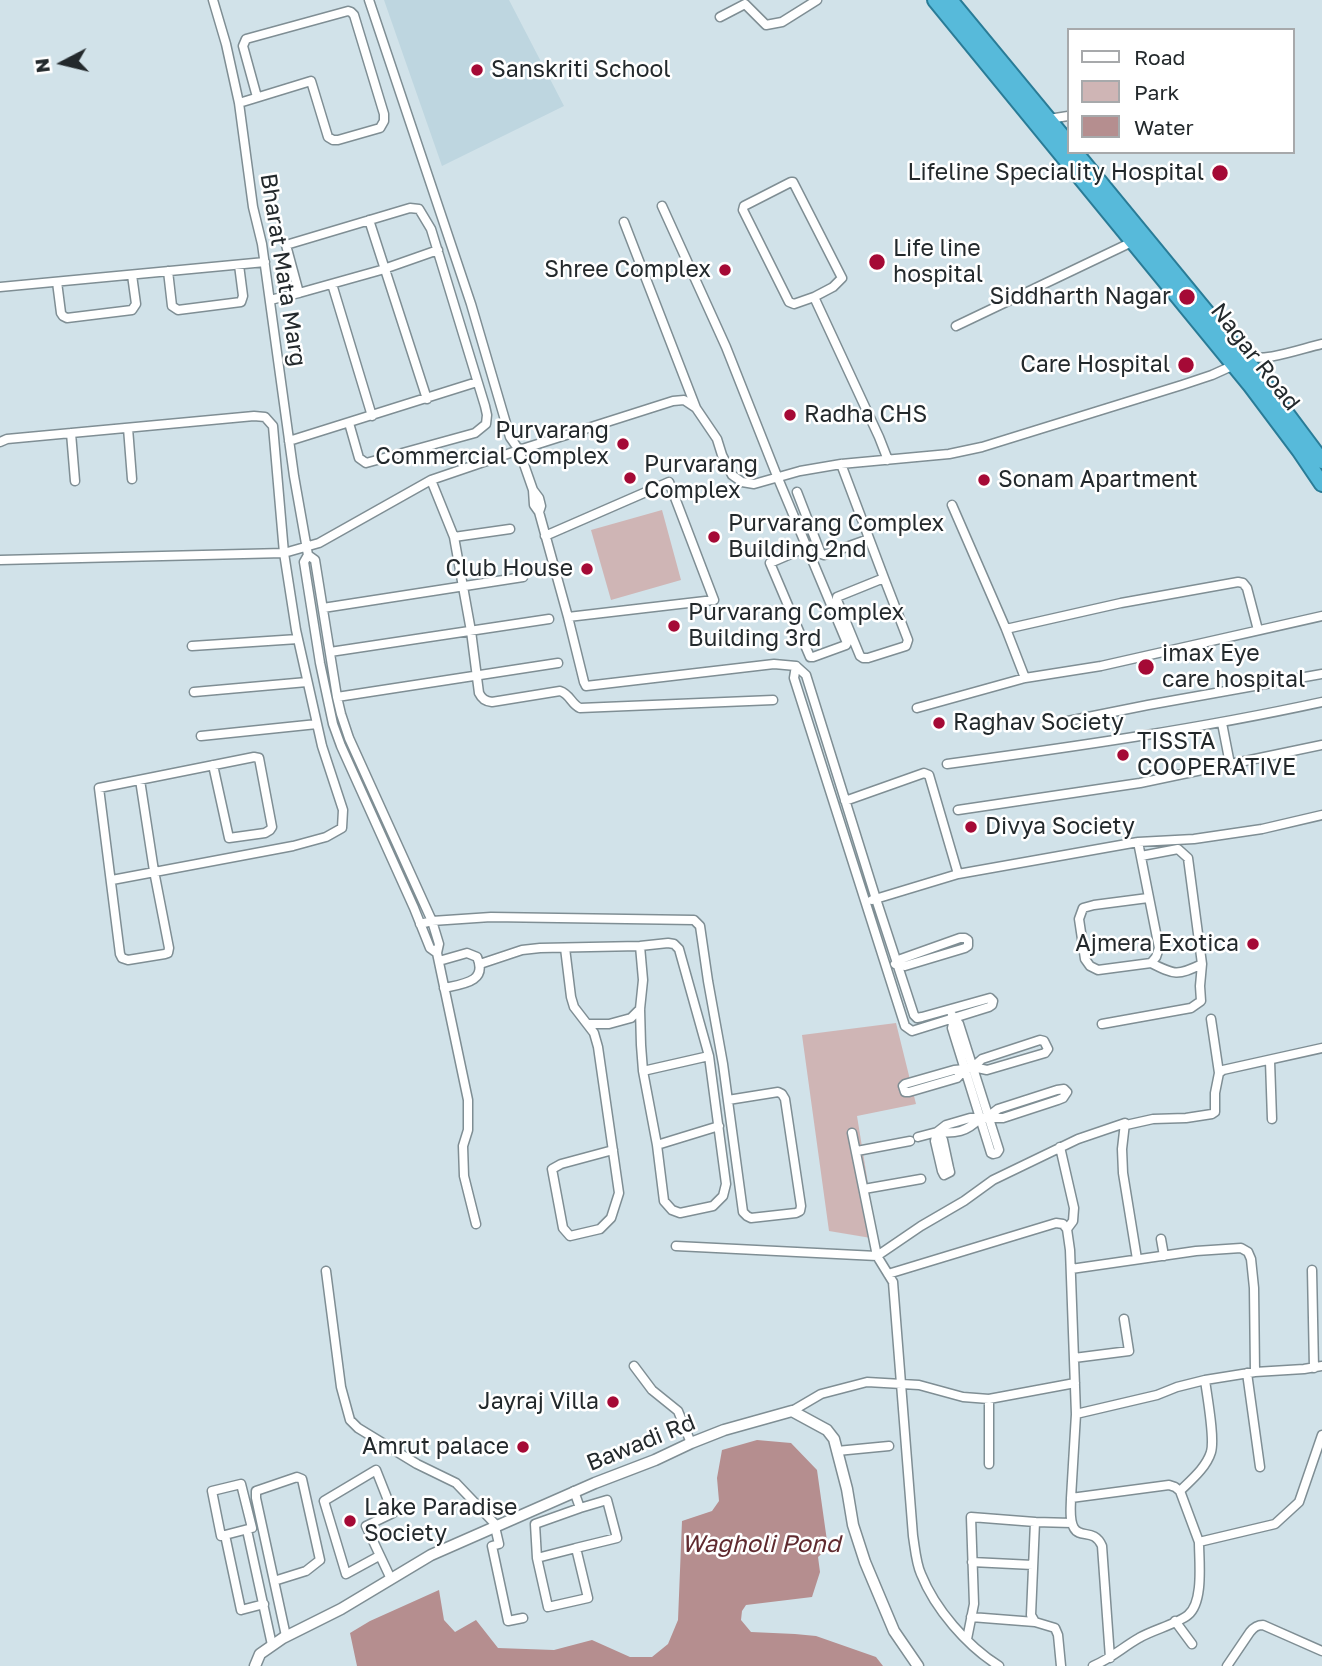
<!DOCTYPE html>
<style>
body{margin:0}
#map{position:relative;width:1322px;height:1666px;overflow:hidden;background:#d1e2e9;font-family:"Golos Text",sans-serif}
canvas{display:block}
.legend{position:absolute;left:1067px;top:28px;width:228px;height:126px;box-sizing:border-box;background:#fff;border:2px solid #a7a9ab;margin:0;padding:9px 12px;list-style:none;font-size:21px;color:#23292c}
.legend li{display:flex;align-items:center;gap:14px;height:35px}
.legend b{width:35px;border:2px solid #a7a9ab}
.north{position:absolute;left:28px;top:28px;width:70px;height:70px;-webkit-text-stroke:5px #fff;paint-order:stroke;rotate:263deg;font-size:19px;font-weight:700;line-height:28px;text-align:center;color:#23292c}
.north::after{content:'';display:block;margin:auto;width:24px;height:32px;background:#23292c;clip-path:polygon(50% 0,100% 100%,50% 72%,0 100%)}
</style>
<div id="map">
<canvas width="1322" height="1666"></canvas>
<ul class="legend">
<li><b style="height:9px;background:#fff"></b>Road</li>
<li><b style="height:19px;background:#cfb5b5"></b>Park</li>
<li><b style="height:19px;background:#b58e8f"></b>Water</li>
</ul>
<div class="north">N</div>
</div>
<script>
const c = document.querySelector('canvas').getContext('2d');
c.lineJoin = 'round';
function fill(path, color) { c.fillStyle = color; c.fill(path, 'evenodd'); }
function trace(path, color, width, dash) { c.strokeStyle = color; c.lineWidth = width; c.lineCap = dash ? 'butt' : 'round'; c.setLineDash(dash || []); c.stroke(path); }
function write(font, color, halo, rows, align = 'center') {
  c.font = font + ' "Golos Text",sans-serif'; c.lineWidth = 5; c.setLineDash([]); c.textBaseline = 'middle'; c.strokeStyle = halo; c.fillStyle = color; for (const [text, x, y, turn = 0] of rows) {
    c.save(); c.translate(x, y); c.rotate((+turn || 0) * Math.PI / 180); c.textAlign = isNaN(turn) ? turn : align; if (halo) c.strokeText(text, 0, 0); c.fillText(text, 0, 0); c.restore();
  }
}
const built = new Path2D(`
 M384,0h125l55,106 -122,60z`);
const green = new Path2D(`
 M662,510l19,70 -70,20 -20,-70z
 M896,1023l20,81 -59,12 20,123 -48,-8 -27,-196z`);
const water = new Path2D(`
 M757,1440l34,3 26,27 11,78 -10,9 2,15 -8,25 -66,8 -4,6 -1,9 10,12 44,2 21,2 60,21 7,9h-526l-7,-33 20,-12 69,-31 5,30 11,12 21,-12 22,28 56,2 38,-10 38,17h22l16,-13 10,-24 4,-99 30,-10 7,-10 -2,-23 5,-28z`);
const minor = new Path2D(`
 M213,0l13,44 13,59 14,104 9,37 32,232 14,79 -4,7 16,101 13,61 8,22 73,162 16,40 7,5
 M369,0l102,304 39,133 9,13 14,40 6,8 2,8 -2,6
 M720,17l25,-13 21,21 16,-3 35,-22
 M239,103l10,-3 62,-19 17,56 5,3h5l42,-12 4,-7v-7l-30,-99 -3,-3 -3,-1 -102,28 -3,7 14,51
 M1049,119l19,-3
 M662,206l64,141 51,129 70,167 -1,2 -33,12h-3l-40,-94 37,-16
 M369,220l58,179
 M624,222l72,186
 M168,271l4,35 6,4 63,-8 2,-6 -4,-31
 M57,282l4,31 2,3 4,2 65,-8 4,-6 -4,-29
 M332,284l40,132
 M0,287l265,-25
 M299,293l82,-23 57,-20
 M814,297l19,-10 9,-9 -49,-96h-2l-47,24 -1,4 46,92 5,2 20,-7 65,140 9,23
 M270,300l29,-7 -13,-48 124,-37 9,1 12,20 54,177 2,9 -1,9 -11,9 -109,30 -7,-5 -10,-35
 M956,326l176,-84
 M1246,356c17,7 57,-8 76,-12
 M128,428l4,51
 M71,433l4,48
 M289,441l188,-59
 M0,442l7,-3 247,-23 11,1 8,9 11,127 12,77 26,116 21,64 -1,18 -16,9 -33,9 -181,34
 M841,464l43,114 -47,19v3l23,56 3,2h5l38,-12 2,-6 -24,-62
 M431,480l23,57
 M533,490l1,15 5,7 29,105 16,65 2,4 188,-22 22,2
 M797,492l24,62 3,1 45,-16
 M952,505l54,124 19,49
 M510,529l-56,8 17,94 8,62c3,6 6,8 13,9l68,-11c10,3 11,13 20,17l193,-8
 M545,536l124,-54 45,118 -146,17
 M308,555l7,5 22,137 4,17 8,24 83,183 7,23 -2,9 31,147v30l-5,16 1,30 12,48
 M0,560l284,-7 35,-10 112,-63 88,-30 154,-49 11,-1 12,8 21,31 5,16 10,20 10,7 12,2 46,-13 41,-7 108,-10 33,-7 200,-62 30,-10 22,-10
 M323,608l200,-31
 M1006,629l115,-26 117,-21 5,1 4,5 11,42
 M192,646l106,-7
 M330,652l219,-33
 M796,666l10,9 70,224 38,116 3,3 5,-1 68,-19 3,3 -1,4 -3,2 -77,24 -7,-5 -111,-348z
 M194,692l113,-10
 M337,697l221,-34
 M917,708l108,-30 76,-12 221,-50
 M1063,722l85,-17 174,-31
 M1222,723l8,41
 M201,736l116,-12
 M947,764c126,-17 251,-35 375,-62
 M140,780l14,91 15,77 -1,5 -3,1 -37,6 -6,-2 -2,-4 -21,-166 155,-31 5,1 13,69 -2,3 -5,3 -36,5 -16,-73
 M845,801l79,-28 5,2 29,99
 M958,810l182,-27 182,-38
 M1138,842l21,106 -3,9 -5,6 -53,7 -8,-4 -5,-7 -6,-40 4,-11 11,-3 54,-7
 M1141,856l37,-7 10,9 14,106c-25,12 -27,11 -51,-1
 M872,900l86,-26 180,-32 56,-3 68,-10 60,-14
 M420,924l12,-3 59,-4 203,3 6,6 8,55 15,83 20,148 4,4 4,2 45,-5 4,-2 1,-5 -16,-107 -3,-5 -4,-2 -50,8
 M565,948l6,49 3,10 20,26 4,14 21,146 -8,25 -11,11 -30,7 -7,-8 -11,-59 9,-5 52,-14
 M439,961l28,-8 10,4c11,25 -14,27 -33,31
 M480,964l42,-14 18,-2 100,-2 28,-3 6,1 5,5 30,107 17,128 -3,12 -10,10 -33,7 -8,-3 -8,-9 -7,-56 -14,-74 -2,-26 -1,-36 3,-29 -3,-34
 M895,964l6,-5 59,-21h5l3,2v6l-3,2 -60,18 -8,-3
 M952,1015l7,9 40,126 -2,3 -4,1 -2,-1 -39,-125 2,-9
 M1211,1019l8,54
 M588,1024h21l22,-6 9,-9
 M1102,1024l89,-16 10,-7 -1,-15 2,-22
 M1270,1061l2,58
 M965,1069l-8,9 -48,14h-4l-2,-6 2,-2 49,-14 11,-1 8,-2 9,-8 58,-19 4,1 4,8 -3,4 -58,17 -14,-3
 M643,1071l66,-15
 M980,1118c-13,14 -25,16 -43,14l9,-7 24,-7h33l55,-18 5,-2 4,-6 -3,-3 -7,1 -59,19 -9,7
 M1126,1125l27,-6 33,-1 26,-4 3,-2v-19l4,-20 4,-3 99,-22
 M937,1132l6,8 6,28 1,4 -6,3 -2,-4 -7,-30z
 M852,1133l25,123 16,26 20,254c2,12 3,27 8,38 14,35 46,72 78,92
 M918,1137l19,-5
 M657,1145l62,-19
 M1060,1147l14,61 -1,13 -6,8
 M857,1151l53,-10
 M864,1189l57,-10
 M1161,1239l3,17
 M676,1246l201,10 44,-30 43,-25 29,-21 85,-41 47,-16 -3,26 1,24 14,86
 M1071,1269l125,-18 45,-3 7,4 3,7 3,29 1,84
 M1312,1270l2,98
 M326,1271l15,116 9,33 8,8 59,36 39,19 41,43
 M888,1274l168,-51 7,1 4,5 3,21 6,164 -5,84 98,-13 6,2 5,4 19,51
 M1074,1358l55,-7 -5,-32
 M634,1366l18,24 26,21 13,32
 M1247,1373l13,94
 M792,1411l29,-17 46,-12 52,3 44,12 26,2 86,-16
 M1076,1414l81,-19 20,-8 28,-7 50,-8 49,-3 18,-3
 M837,1451l52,-5
 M989,1464v-65
 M574,1491l6,17 -45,16 2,34 11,49 40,-9 -12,-50 41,-10 -10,-38 -27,8
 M1180,1491c11,-11 26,-23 31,-39 4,-14 -4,-56 -6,-72
 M1071,1498c0,8 -2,22 3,30 6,11 20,0 28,18l8,112
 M1035,1522l37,1
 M495,1527l4,17 -7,2 16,75 15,-3
 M247,1530l25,115
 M225,1535l27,-7 -11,-44 -29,7 9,45 4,-1 16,75 23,-6
 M379,1556l-33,18 -22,-73 52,-31 17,43 -27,13 25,53
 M537,1558l39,-10
 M972,1562l61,3
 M274,1581l32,-10 14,-11 -18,-81 -5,-2 -41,14v7l30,138
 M971,1617l64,5
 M1175,1621l17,23
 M967,1639l7,-35 -3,-87 64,5 -4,93 4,7 20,6 3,7 3,31
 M1093,1666c19,-8 30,-19 46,-28 13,-8 38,-14 49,-23 16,-13 11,-54 11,-73l76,-18 24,-22 23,-67
 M1227,1666l23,-34c4,-5 7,-7 13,-7l59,26`);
const tertiary = new Path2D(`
 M255,1666l5,-12 23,-16 58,-29 90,-54 164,-72 60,-23 36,-17 33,-13 68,-19 35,19 7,9 13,50 6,36 12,37 29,69 24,35`);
const trunk = new Path2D(`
 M935,0l316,386 48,64 23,34
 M950,0l118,143
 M1075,152l179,218 68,91`);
const markers = [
 [477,70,7,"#a50a36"],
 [1220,173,9,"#a50a36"],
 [877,262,9,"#a50a36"],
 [725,270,7,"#a50a36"],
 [1187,297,9,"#a50a36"],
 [1186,365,9,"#a50a36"],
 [790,415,7,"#a50a36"],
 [623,444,7,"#a50a36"],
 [630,478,7,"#a50a36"],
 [984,480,7,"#a50a36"],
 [714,537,7,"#a50a36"],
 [587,569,7,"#a50a36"],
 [674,626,7,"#a50a36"],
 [1146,667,9,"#a50a36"],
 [939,723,7,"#a50a36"],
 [1123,755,7,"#a50a36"],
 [971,827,7,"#a50a36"],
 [1253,944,7,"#a50a36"],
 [613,1402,7,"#a50a36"],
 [523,1447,7,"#a50a36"],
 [350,1521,7,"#a50a36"]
];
const poiNames = [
 ["Sanskriti School",491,70],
 ["Lifeline Speciality Hospital",1204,173,"right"],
 ["Life line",893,249],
 ["hospital",893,275],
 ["Shree Complex",711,270,"right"],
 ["Siddharth Nagar",1171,297,"right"],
 ["Care Hospital",1170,365,"right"],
 ["Radha CHS",804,415],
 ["Purvarang",609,431,"right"],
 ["Commercial Complex",609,457,"right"],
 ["Purvarang",644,465],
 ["Complex",644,491],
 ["Sonam Apartment",998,480],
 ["Purvarang Complex",728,524],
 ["Building 2nd",728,550],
 ["Club House",573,569,"right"],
 ["Purvarang Complex",688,613],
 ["Building 3rd",688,639],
 ["imax Eye",1162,654],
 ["care hospital",1162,680],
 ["Raghav Society",953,723],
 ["TISSTA",1137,742],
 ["COOPERATIVE",1137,768],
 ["Divya Society",985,827],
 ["Ajmera Exotica",1239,944,"right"],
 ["Jayraj Villa",599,1402,"right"],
 ["Amrut palace",509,1447,"right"],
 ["Lake Paradise",364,1508],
 ["Society",364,1534]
];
const streetNames = [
 ["Bharat Mata Marg",283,270,81],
 ["Nagar Road",1255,357,52],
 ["Bawadi Rd",641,1443,-22]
];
const waterNames = [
 ["Wagholi Pond",761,1544]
];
fill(built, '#bed6e0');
fill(green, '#cfb5b5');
fill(water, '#b58e8f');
trace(minor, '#7f8e94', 11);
trace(tertiary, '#7f8e94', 13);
trace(trunk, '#2a7c97', 18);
trace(minor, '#fff', 8);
trace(tertiary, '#fff', 10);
trace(trunk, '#57bada', 14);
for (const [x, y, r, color] of markers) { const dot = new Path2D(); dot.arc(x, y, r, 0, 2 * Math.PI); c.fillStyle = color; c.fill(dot); trace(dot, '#fff', 2.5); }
write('23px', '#23292c', '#fff', poiNames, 'left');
write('23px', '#23292c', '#fff', streetNames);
write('italic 24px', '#5f2a2f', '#fff', waterNames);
</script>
